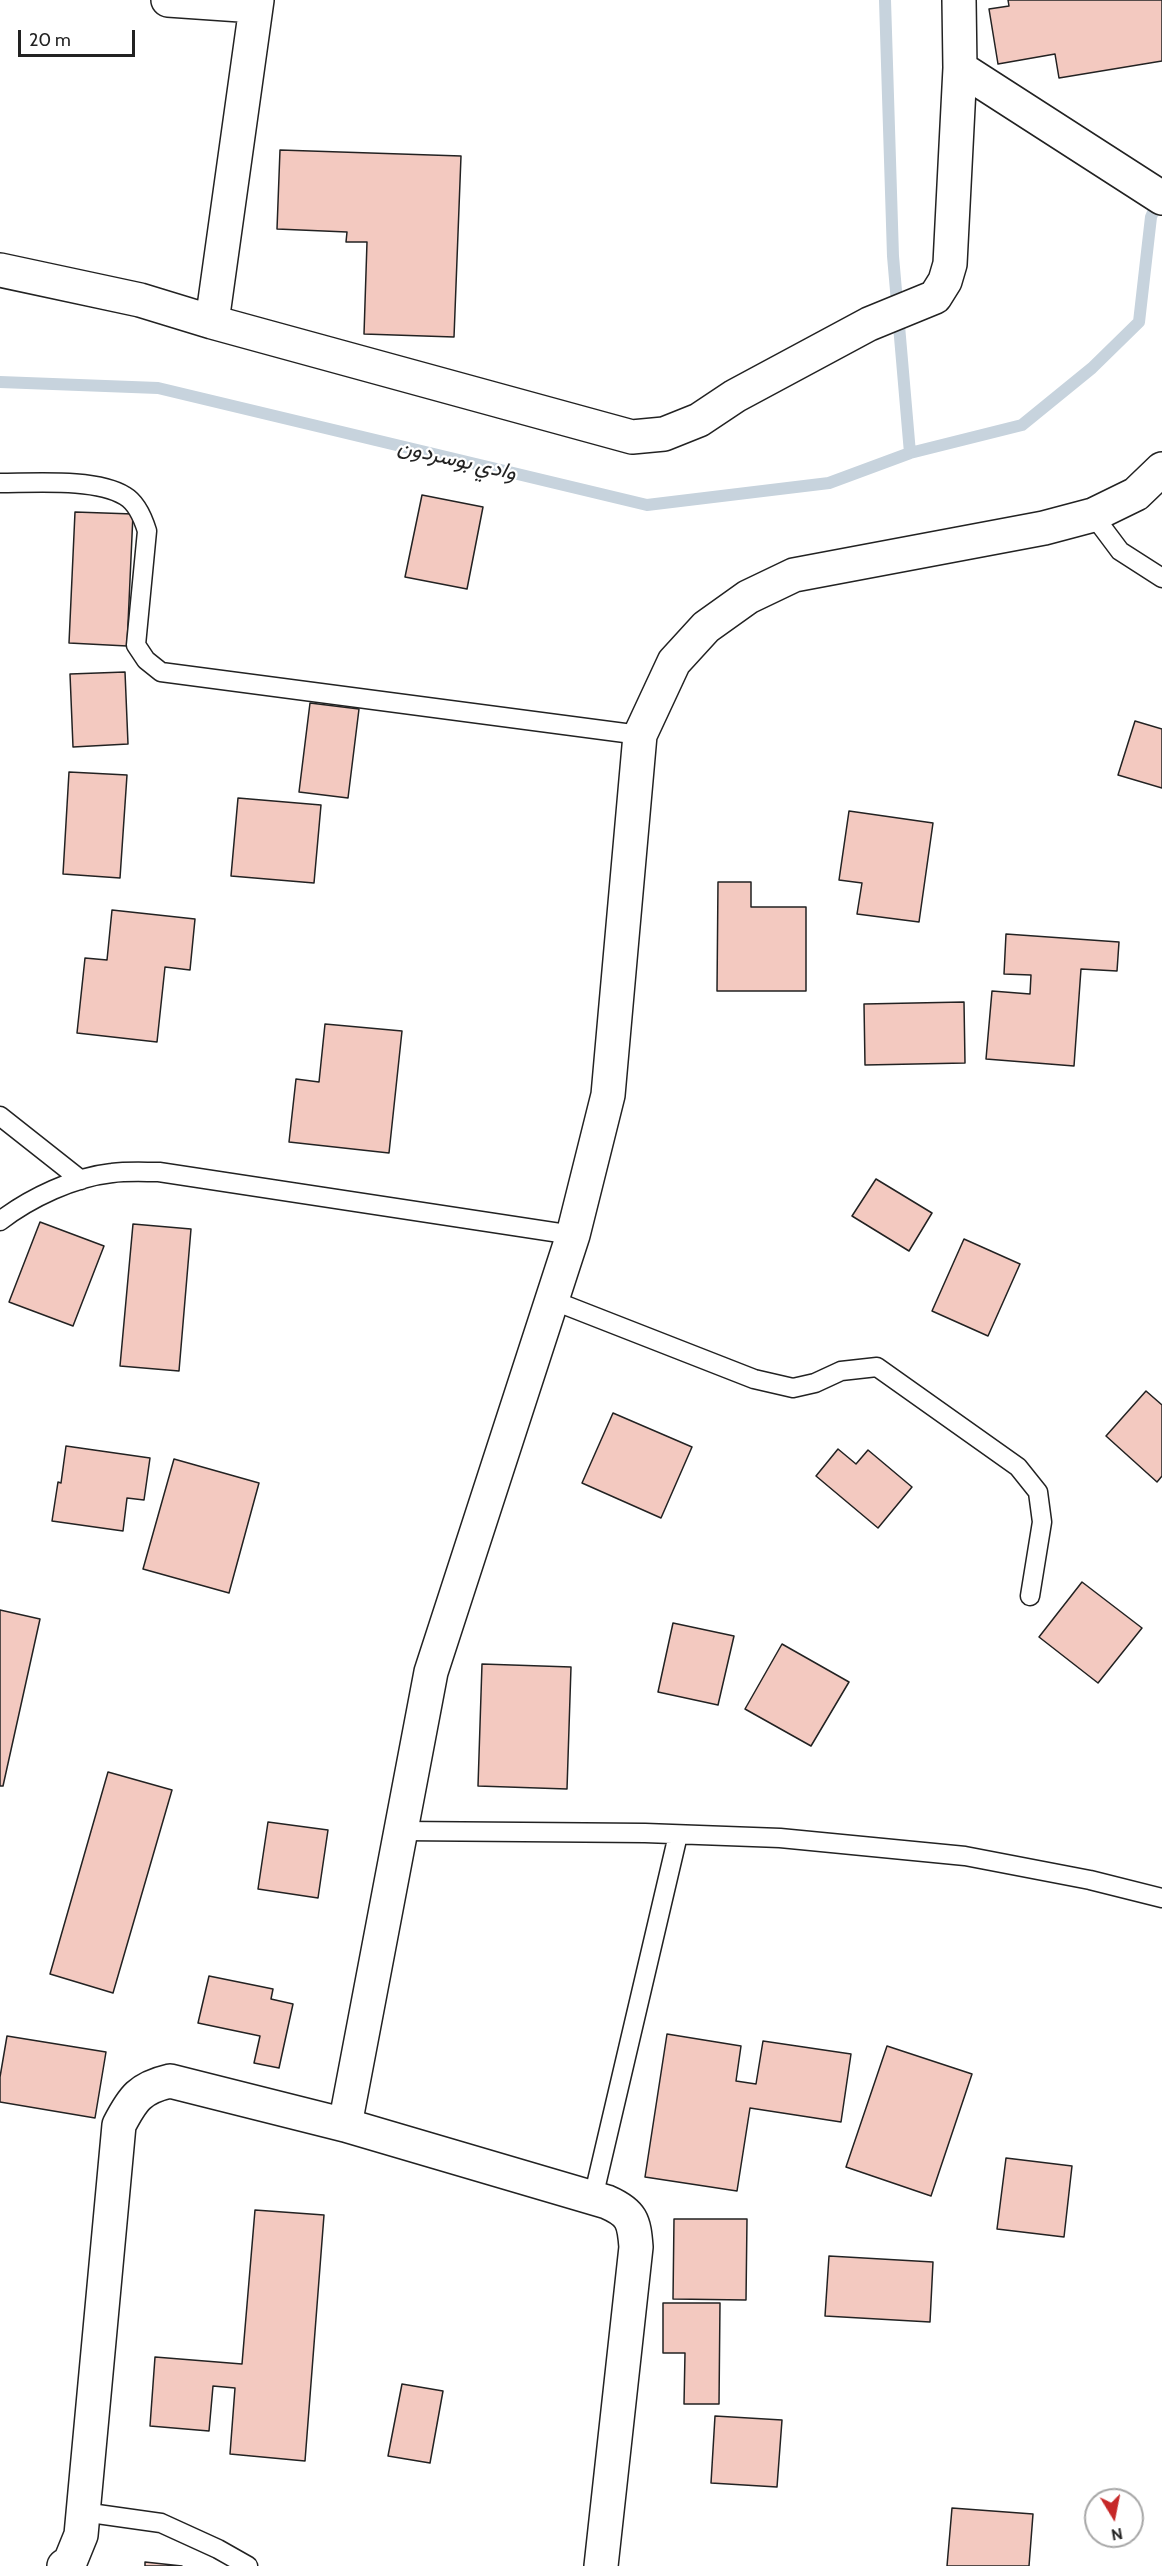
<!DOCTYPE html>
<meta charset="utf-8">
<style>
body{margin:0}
#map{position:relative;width:1162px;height:2566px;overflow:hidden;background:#fff;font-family:Cabin,sans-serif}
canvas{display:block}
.north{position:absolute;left:1084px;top:2488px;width:60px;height:60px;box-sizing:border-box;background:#fff;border:2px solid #a7a7a7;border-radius:50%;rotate:170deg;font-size:16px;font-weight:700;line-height:24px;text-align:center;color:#222}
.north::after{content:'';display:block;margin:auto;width:21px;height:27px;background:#c62828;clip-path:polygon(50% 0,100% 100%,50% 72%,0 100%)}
.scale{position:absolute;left:18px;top:30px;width:117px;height:27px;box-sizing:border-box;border:3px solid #222;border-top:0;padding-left:8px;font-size:18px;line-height:21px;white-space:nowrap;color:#222;-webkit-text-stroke:4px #fff;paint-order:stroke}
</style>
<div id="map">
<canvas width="1162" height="2566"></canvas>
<div class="north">N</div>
<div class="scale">20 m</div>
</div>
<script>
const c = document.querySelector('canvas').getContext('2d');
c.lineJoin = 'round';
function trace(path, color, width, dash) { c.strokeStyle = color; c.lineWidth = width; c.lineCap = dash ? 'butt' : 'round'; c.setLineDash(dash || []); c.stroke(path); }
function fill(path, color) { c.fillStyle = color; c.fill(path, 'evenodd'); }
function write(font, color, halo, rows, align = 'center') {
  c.font = font + ' Cabin,Vazirmatn,sans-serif'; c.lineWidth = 4.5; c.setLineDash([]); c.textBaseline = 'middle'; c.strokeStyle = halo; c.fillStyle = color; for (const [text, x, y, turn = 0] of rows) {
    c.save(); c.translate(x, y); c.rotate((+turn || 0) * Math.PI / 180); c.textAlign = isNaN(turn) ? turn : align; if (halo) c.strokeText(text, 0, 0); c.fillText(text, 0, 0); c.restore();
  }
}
const stream = new Path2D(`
 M885,0l8,256 17,197
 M0,382l158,6 489,117 182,-22 81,-30 112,-28 70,-57 47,-46 12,-105 8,-19`);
const building = new Path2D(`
 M1008,0h154v61l-103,17 -4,-24 -57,10 -9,-55 20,-3z
 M280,150l181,6 -7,181 -90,-3 3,-92h-21l1,-10 -70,-3z
 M422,495l61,12 -16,82 -62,-12z
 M75,512l58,2 -6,132 -58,-3z
 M125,672l3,72 -55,3 -3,-73z
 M310,703l49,6 -11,89 -49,-6z
 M1135,721l27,8v59l-44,-13z
 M69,772l58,3 -7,103 -57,-4z
 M238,798l83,7 -7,78 -83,-7z
 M849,811l84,12 -14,99 -62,-8 5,-31 -23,-3z
 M718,882h33v25h55v84h-89z
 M112,910l83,9 -5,51 -25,-3 -8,75 -80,-9 8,-75 22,2z
 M1006,934l113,8 -2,29 -36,-2 -7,97 -88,-7 6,-68 38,3 1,-19 -27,-1z
 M964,1002l1,61 -100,2 -1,-61z
 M325,1024l77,7 -13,122 -100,-11 7,-63 23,3z
 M876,1179l56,34 -23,38 -57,-35z
 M40,1222l64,24 -31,80 -64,-24z
 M133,1224l58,5 -12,142 -59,-5z
 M964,1239l56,25 -32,72 -56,-25z
 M1146,1391l16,14v71l-5,6 -51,-46z
 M613,1413l79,34 -31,71 -79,-35z
 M66,1446l84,12 -6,42 -17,-2 -4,33 -71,-10 6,-39 3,1z
 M838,1449l18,15 12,-14 44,37 -34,41 -62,-52z
 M174,1459l85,24 -30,110 -86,-24z
 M1082,1582l60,46 -44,55 -59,-46z
 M0,1610l40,9 -37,167h-3z
 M673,1623l61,13 -16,69 -60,-13z
 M782,1644l67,38 -38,64 -66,-37z
 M482,1664l89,3 -4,122 -89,-3z
 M108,1772l64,18 -59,203 -63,-19z
 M268,1822l60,8 -10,68 -60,-9z
 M209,1976l64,13 -2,10 22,5 -14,64 -25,-5 6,-27 -62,-13z
 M667,2034l74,12 -5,35 20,3 7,-43 88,13 -10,68 -91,-14 -13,83 -92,-14z
 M7,2036l99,16 -11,66 -95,-16v-25z
 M887,2046l85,28 -41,122 -85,-29z
 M1006,2158l66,8 -8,71 -67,-8z
 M255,2210l69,5 -19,246 -75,-7 5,-66 -22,-2 -4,45 -59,-5 5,-69 87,7z
 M674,2219h73l-1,81 -73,-1z
 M829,2256l104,6 -3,60 -105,-6z
 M663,2303h57l-1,101h-35l1,-51h-22z
 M402,2384l41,7 -13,72 -42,-7z
 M715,2416l67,4 -5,67 -66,-4z
 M952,2508l81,6 -4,52h-82z
 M145,2562l37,4h-37z`);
const service = new Path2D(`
 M0,483c33,0 97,-5 125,13 12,7 18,22 22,35l-11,114 10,15 15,12 479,63
 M1093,515l27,36 42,27
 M0,1116l81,64
 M0,1221c30,-23 74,-44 112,-48 15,-2 32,-1 47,-1l414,63
 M552,1300l202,79 39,9 22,-5 26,-12 36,-4 141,100 20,25 4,30 -12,74
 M401,1831l244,2 135,5 185,18 125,24 72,18
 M593,2198l85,-363
 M83,2512l78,11 57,26 30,17`);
const minor = new Path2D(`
 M168,0l87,6
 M960,68l202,130
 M0,270l140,30 72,22 420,115 32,-3 35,-14 36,-24 134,-72 66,-27 10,-16 5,-17 10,-196 -1,-68
 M212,322l45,-322
 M345,2125l86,-453 142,-437 35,-140 32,-360 34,-73 32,-35 42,-30 46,-22 250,-47 49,-13 43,-21 26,-25
 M64,2566l6,-4 11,-27 38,-410c14,-27 21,-37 51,-44l175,44 262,77c25,11 27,19 29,45l-35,319`);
const waterNames = [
 ["وادي بوسردون",457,460,13]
];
trace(stream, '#c7d3dd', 12);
fill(building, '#f3c9c0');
trace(building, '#222', 1.5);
trace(service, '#222', 21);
trace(minor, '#222', 36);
trace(service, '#fff', 18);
trace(minor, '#fff', 33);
write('italic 22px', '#222', '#fff', waterNames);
</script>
